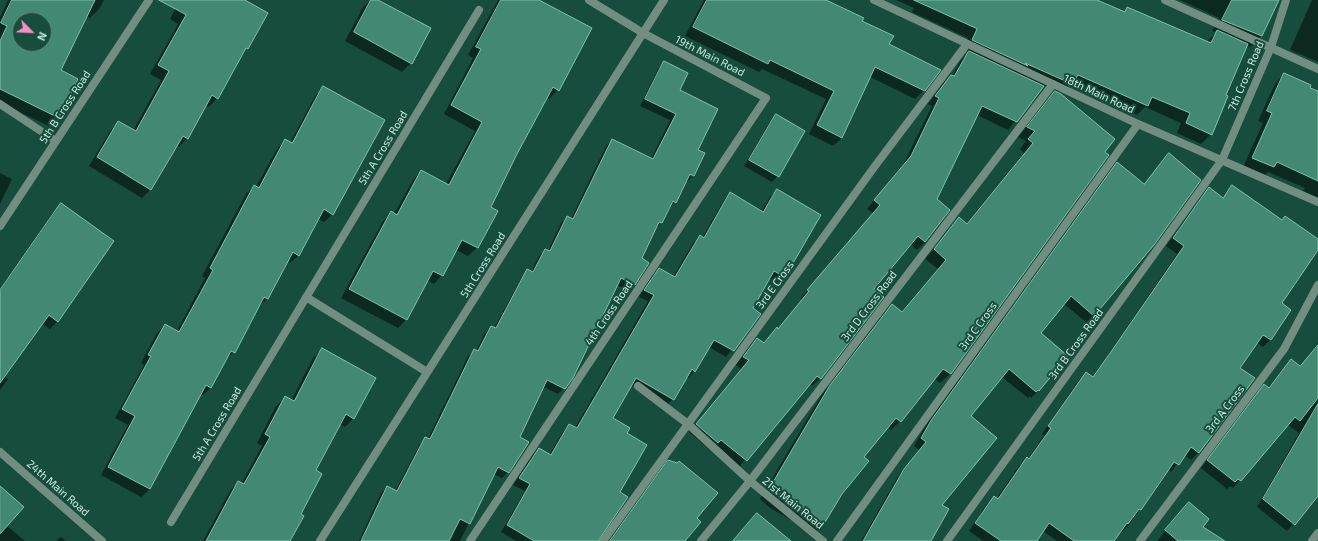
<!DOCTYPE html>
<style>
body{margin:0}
#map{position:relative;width:1318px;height:541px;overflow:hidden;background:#174d3d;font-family:"Exo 2",sans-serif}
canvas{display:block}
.north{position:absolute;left:12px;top:12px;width:40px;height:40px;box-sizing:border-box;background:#174d3d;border:1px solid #5e8c7d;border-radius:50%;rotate:114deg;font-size:11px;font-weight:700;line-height:16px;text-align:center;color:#c9eade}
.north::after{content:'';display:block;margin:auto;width:14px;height:18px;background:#fb8fc4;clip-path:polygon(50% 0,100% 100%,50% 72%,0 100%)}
</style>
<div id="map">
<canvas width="1318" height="541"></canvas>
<div class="north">N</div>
</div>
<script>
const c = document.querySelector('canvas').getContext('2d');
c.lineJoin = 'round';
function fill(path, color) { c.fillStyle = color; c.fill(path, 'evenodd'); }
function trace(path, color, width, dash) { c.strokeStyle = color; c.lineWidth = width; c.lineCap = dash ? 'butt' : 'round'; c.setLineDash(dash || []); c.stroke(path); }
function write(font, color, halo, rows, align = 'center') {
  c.font = font + ' "Exo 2",sans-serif'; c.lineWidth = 4; c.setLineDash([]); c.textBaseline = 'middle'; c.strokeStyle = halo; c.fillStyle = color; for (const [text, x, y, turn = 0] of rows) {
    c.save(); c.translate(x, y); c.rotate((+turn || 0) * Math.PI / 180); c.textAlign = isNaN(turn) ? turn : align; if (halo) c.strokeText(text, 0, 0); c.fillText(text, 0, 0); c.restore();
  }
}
const shadow = new Path2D(`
 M8,0h96l-5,9 -9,9 -4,-2 -26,55 -2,46 -9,9 -49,-23v-86zM20,20h24v24h-24z
 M180,0h63l24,13 -50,85 -8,9 -4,-2 -18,33 -8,9 -3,-1 -25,43 -9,9 -53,-32 21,-35 9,-9 14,9 28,-51 -11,-6 28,-50 -8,-5z
 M371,0h4l36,63 -9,9 -57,-31 18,-34z
 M498,0h39l21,90 -9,9 -3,-2 -57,110 8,4 -20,37 -9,8 -12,-6 -14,25 -8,9 -7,-4 -21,40 -8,8 -57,-30 42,-77 8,-8 3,1 19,-34 8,-9 25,13 29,-53 -31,-17 29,-56 -5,-3z
 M704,0h120l37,21 27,24 36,45 -9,9 -45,-22 -28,61 -9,8 -24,-12 17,-35 -64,-30 -3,3 -74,-36z
 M896,0h198l29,12 4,-4 80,34 9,-10 -4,-1 7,-13 -39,-18h90l7,3 -16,33 -11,11 -3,-2 -22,51 -14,38 -10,10 -24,-11 4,-10 -36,-16 -8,8 -67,-30 -8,8 -18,-8 -36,45 -31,-15 -41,84 -11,43 -8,8 -7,-6 -37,45 -53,89 -8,8 -3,-2 -71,84 -26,-21 -2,3 -21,-18 52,-63 -5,-4 13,-18 8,-8 6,4 15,-14 24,-29 -2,-1 73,-86 -6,-4 36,-44 29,-59 -4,-2 15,-20 9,-8 9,-16 8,-8 -6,-2 5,-12 -56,-26 2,-4z
 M1312,0h6v62l-28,-12z
 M664,63l14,28 18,59 8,4 -12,23v-3l-6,-3 -1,2 7,4 -5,5 -2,-1 -10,21 -7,7 -7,14 -6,6 -15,30 -6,25 -6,6 -12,-5 -52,103 -6,6 -16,-8 -24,51 -10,35 -6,6 -9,-4 -33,67h-101l22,-48 6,-6 8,4 25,-47 6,-6 2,1 40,-83 8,-5 9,-18 6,-6 3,1 28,-51 6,-6 3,1 8,-16 6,-6 3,1 13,-28 6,-6 4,2 35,-73 6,-6 39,19 19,-39 -30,-14 18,-37z
 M1284,74l34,19v105l-15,-7 2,-3 -37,-16 -4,4 -21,-9 20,-44 -5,-2 17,-37z
 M323,88l10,126 -9,8 -6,-3 -19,36 -9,8 -3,-2 -20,38 -9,8 -24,45 -9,8 -14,28 -9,8 -2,-1 -50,94 -9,8 -40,-22 27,-50 -13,-7 29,-53 -3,-2 16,-30 8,-8 12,6 28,-53 -3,-2 44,-82 8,-8 2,1 21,-38 8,-9 5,3 25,-47z
 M1055,92l53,63 -158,219 -10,9 -6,-4 -34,42 -9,9 -4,-3 -24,30 -39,67 -10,9 -44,-25 -10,-9 61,-103 62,-82 9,-9 9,7 37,-43 -13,-10 34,-41 7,6 58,-71 -4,-4 6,-8 -8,-4z
 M776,115l2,61 -6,6 -28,-16 26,-44z
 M1162,162l-68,153 -8,7 -22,-18 -25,29v57l-8,8 -1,-2 -2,2 -26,-21 -33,39 -39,125h-69l36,-63 22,-28 -5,-4 10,-18 186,-257 7,-8 26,22z
 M0,173l12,6 -12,25z
 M1232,187l49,34 4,-4 33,23v8l-38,55 10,7 -20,30 -7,7 -6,-4 -18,25 15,10 -56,75 -7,7 -7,-5 -13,17 -3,-3 -39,56 -7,7 -2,-1 -7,10h-56l-14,-10 -7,10h-53l-14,-10 17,-26 8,-7 2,1 23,-33 9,-7 16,-24 -2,-1 37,-54 7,-7 6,4 9,-12 76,-111 -11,-8 36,-50 7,-8 13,11z
 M777,190l42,25 -35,62 -7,6 -8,-5 -17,30 7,6 -33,43 -17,-10 -14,24 -7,7 -2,-1 -13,22 -7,7 -35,-21 -19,33 14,16 -7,58 -22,49h-81l-15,-9 24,-41 -12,-6 19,-29 7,-7 10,6 14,-23 6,-7 6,3 73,-127 -9,-4 13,-21 7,-7 14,8 20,-34 7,-6 2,1 22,-38 6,-7 31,19 9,-15z
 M61,205l-3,116 -8,8 -8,-5 -38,52 4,3 -8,11v-102l53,-75z
 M1318,343v151l-31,37 -30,-24 42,-74 -12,-9 -54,64 -3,-2 -3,3 -26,-21 56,-75 7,-7 4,2 23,-28 9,7z
 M322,350l32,68 -9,9 -5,-3 -25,47 -26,70h-86l27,-50 8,-9 3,2 21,-38 -5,-3 19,-37 9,-8 6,3 22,-43z
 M669,461l27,57 -12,23h-75z
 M0,488l6,37 19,16h-25z
 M1183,510l19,17 22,14h-67z
 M61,537l5,4h-10z`);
const building = new Path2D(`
 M12,0h83l-34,70 17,9 -19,39 -59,-29v-48l7,-15 -6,-3zM20,20h24v24h-24z
 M159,0h86l23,13 -20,36 -2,-1 -28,51 -6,-4 -24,44 -5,-3 -32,54 -54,-33 21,-36 18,10 33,-60 -11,-6 28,-50z
 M371,0h7l53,28 -19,36 -58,-32z
 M501,0h38l53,28 -33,63 -6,-4 -36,67 -26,53 7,4 -20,37 -16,-8 -19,36 -10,-5 -26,49 -58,-31 42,-78 6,4 24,-45 28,15 33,-63 -31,-17 30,-56 -5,-2z
 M707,0h119l38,18 -2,3 32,15 -5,8 52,26 -16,21 -50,-24 -33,71 -25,-13 17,-34 -64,-31 -2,4 -75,-37z
 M914,0h183l28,12 2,-5 84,36 6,-13 31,14 -22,51 2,1 -16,39 -26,-12 4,-10 -38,-16 -4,9 -70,-31 -6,9 -47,-21 3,3 -56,-26 5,-11z
 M1232,0h47l-17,36 -40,-16z
 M969,51l75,35 -27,36 -35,-16 -45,93 13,11 -25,32 -7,-6 -44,53 10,8 -63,82 -4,-3 -70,85 -26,-21 -3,3 -22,-19 53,-64 -6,-3 14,-19 7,5 13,-16 1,2 31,-38 -2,-1 73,-85 -6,-5 37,-44 28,-58 -4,-2 16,-21 3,1z
 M664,61l24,12 -8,17 38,19 -20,41 7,3 -11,23 -4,-2 -14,29 -3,-2 -11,22 -3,-1 -17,36 7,5 -14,22 -14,-7 -48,100 -8,11 -18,-9 -27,57 9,5 -20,31 -11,-6 -28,57 -10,-5 -11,22h-88l26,-55 10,5 28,-54 5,2 44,-90 4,2 13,-25 5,2 31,-59 6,3 12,-23 5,2 17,-35 6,3 39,-80 41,20 23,-45 -31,-15z
 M1284,73l27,12 -1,3 8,3v90l-41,-19 -3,5 -22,-9 20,-45 -5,-2z
 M323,86l62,34 -52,95 -9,-6 -25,47 -6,-4 -25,47 -4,-2 -29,56 -4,-2 -20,37 -5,-3 -56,104 -42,-22 27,-51 -13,-7 29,-53 -3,-1 17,-31 14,8 34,-62 -3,-2 44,-83 5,3 26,-49 7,4z
 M1055,91l6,3 54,45 -10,13 4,3 -158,219 -8,-5 -42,53 -5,-4 -32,39 5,4 -27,33 -18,30 -44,-26 -11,-9 61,-104 62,-81 10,8 44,-52 -12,-11 25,-32 8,7 66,-81 -5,-4 7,-8 -8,-4z
 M776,114l29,17 -26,46 -30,-17z
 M1169,153l32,27 -47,65 -60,71 -23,-20 -30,37 27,23 -29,35 -1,-1 -2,2 -27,-23 -38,47 26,22 -55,67 7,4 -18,32h-68l41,-72 22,-27 -5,-4 11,-19 185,-257 27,22z
 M1232,185l50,35 3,-4 33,23v11l-36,53 9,7 -20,30 -8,-5 -23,33 15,10 -56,75 -8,-6 -12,18 -5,-3 -33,48 -2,-1 -11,15 -1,-1 -13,18h-40l-25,-18 -12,18h-36l-26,-18 19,-27 4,3 29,-42 2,2 22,-31 -3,-2 38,-54 7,5 15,-21 76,-110 -11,-8 36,-51 14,11z
 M777,189l44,26 -36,62 -11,-6 -21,37 8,6 -27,37 -20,-11 -19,32 -3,-3 -18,31 -38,-22 -23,40 17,10 -3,5 20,12 -27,47 8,5 -30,44h-64l-27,-16 23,-41 -11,-6 20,-30 12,7 18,-31 8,4 77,-133 -10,-5 15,-22 16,9 25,-42 4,3 26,-46 33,20z
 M61,203l53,38 -56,81 -9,-7 -49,68v-93z
 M1318,345v53l-18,23 -5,-4 -54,64 -3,-2 -3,3 -28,-22 57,-76 5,4 22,-29 9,7z
 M322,348l54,30 -22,41 -8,-5 -30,56 6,4 -21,40 3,2 -14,25h-84l32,-60 6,3 26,-47 -5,-3 20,-38 9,5z
 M1318,404v92l-23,29 -32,-26z
 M668,460l9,3 2,-2 39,32 -21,25 4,4 -16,19h-75z
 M0,486l24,21 -24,27z
 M1189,502l20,17 -6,8 22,14h-47l-13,-11z
 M757,513l34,28h-58z`);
const street = new Path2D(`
 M874,0l264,124 180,78
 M1165,0l153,69
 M0,104l56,37
 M0,226l149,-226
 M306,297l121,75
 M638,386l50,38 62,57 73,60
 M0,452l102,89
 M171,522l308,-512
 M320,541l344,-541
 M470,541l296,-443 -123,-65 -54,-33
 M603,541l272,-375 92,-122
 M701,541l49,-60 303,-397
 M837,541l301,-417
 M947,541l275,-381 49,-113 15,-47
 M1140,541l144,-192 34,-64
 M1312,541l6,-8`);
const streetNames = [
 ["19th Main Road",710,56,27],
 ["7th Cross Road",1246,76,-67],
 ["18th Main Road",1099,94,25],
 ["5th B Cross Road",65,107,-57],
 ["5th A Cross Road",383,148,-59],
 ["5th Cross Road",483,265,-58],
 ["3rd E Cross",775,285,-54],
 ["3rd D Cross Road",869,306,-53],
 ["4th Cross Road",609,313,-56],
 ["3rd C Cross",978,326,-54],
 ["3rd B Cross Road",1076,344,-54],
 ["3rd A Cross",1225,409,-53],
 ["5th A Cross Road",217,424,-59],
 ["24th Main Road",58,488,41],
 ["21st Main Road",793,503,39]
];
fill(shadow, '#0007');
fill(building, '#438872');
trace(building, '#7dc2aa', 1);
trace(street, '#728e83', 8);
write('11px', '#c9eade', '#174d3d', streetNames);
</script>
